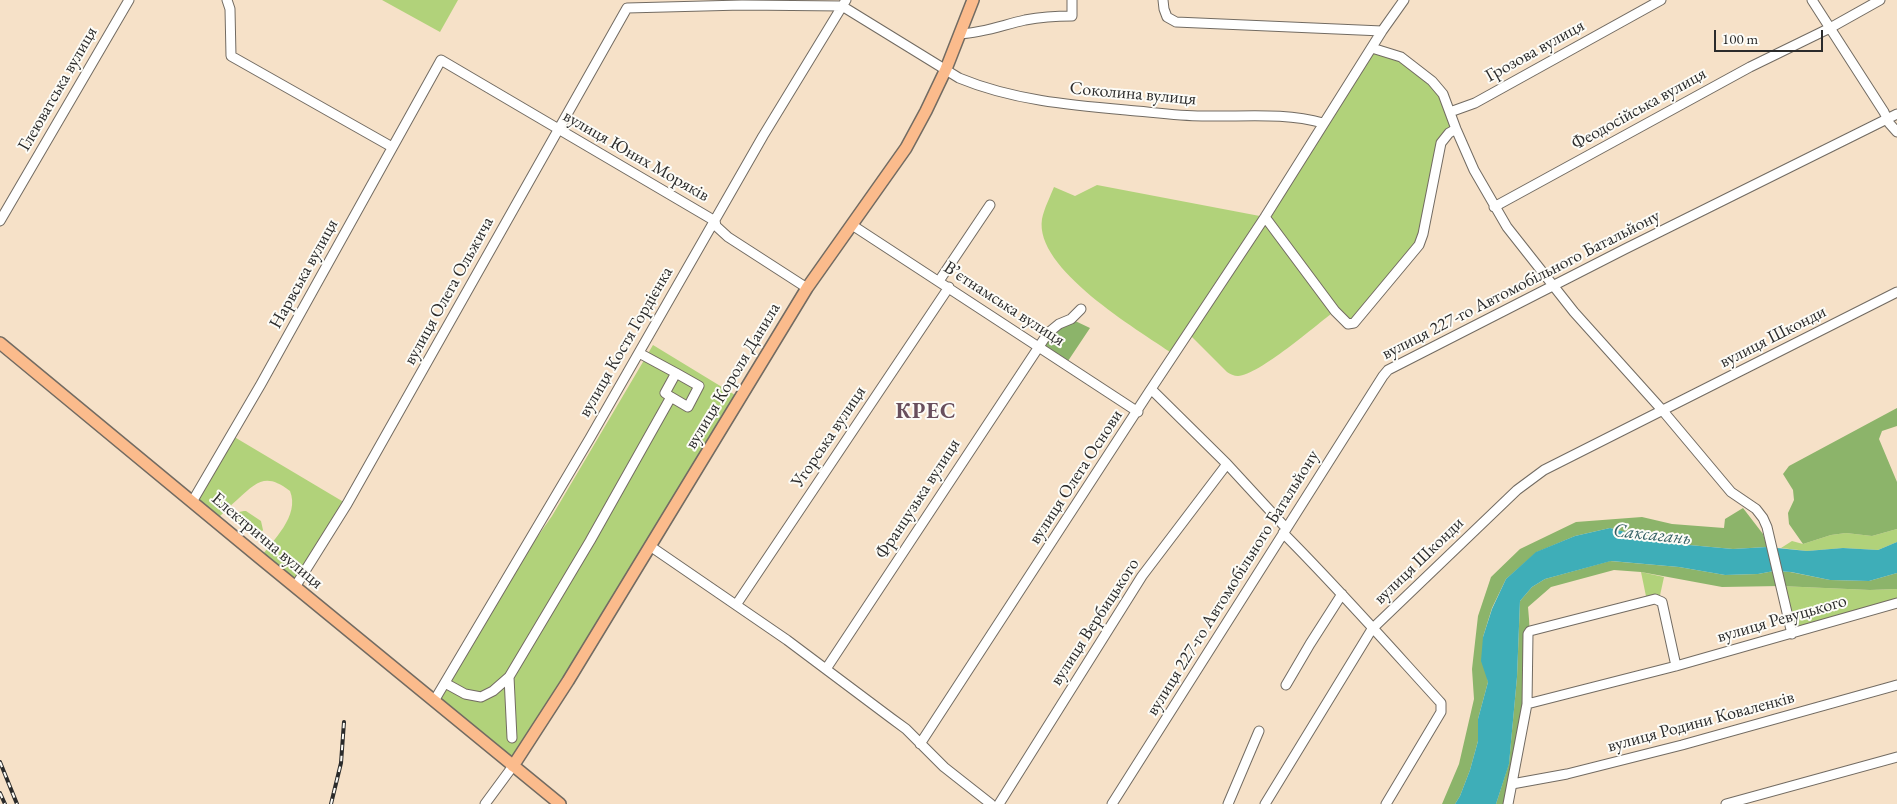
<!DOCTYPE html>
<meta charset="utf-8">
<style>
body{margin:0}
#map{position:relative;width:1897px;height:804px;overflow:hidden;background:#f6e1c8;font-family:"EB Garamond",serif}
canvas{display:block}
.scale{position:absolute;left:1714px;top:30px;width:109px;height:22px;box-sizing:border-box;border:2px solid #2b2b2b;border-top:0;padding-left:6px;font-size:15px;line-height:18px;white-space:nowrap;color:#2b2b2b;-webkit-text-stroke:4px #fdfcf7;paint-order:stroke}
</style>
<div id="map">
<canvas width="1897" height="804"></canvas>
<div class="scale">100 m</div>
</div>
<script>
const c = document.querySelector('canvas').getContext('2d');
c.lineJoin = 'round';
function fill(path, color) { c.fillStyle = color; c.fill(path, 'evenodd'); }
function trace(path, color, width, dash) { c.strokeStyle = color; c.lineWidth = width; c.lineCap = dash ? 'butt' : 'round'; c.setLineDash(dash || []); c.stroke(path); }
function write(font, color, halo, rows, align = 'center') {
  c.font = font + ' "EB Garamond",serif'; c.lineWidth = 4; c.setLineDash([]); c.textBaseline = 'middle'; c.strokeStyle = halo; c.fillStyle = color; for (const [text, x, y, turn = 0] of rows) {
    c.save(); c.translate(x, y); c.rotate((+turn || 0) * Math.PI / 180); c.textAlign = isNaN(turn) ? turn : align; if (halo) c.strokeText(text, 0, 0); c.fillText(text, 0, 0); c.restore();
  }
}
const green = new Path2D(`
 M382,0h76l-18,32z
 M1372,48l19,5 41,28 24,48 -12,9 -21,96 -69,89 -19,-12c-19,14 -76,64 -97,65 -4,0 -8,-2 -11,-4l-39,-39 -15,21c-36,-25 -139,-85 -131,-135 2,-10 8,-22 12,-32l21,9 22,-11 168,32z
 M653,345l87,53 -227,368 -79,-65 71,-118 47,-67z
 M231,435l116,69 -52,83 -35,-29c13,-18 40,-42 30,-67 -24,-18 -32,-10 -52,8 -8,7 -15,14 -23,22l-23,-19z
 M246,511l15,10 2,9 -5,8 -5,-1 -20,-17c0,-7 7,-9 13,-9z
 M1897,529v13l-19,8 -35,-2 -36,3 -26,-3 11,-7 11,3 28,-9 15,-2 26,3z
 M1641,572l23,5 -5,23 -12,1z
 M1780,586l90,4 27,-1v14l-105,31z`);
const forest = new Path2D(`
 M1071,319l19,9 -24,36 -27,-18 9,-13z
 M1897,408v18l-15,5 -3,8 18,43v47l-25,7 -26,-3 -15,2 -28,9 -14,-20 -1,-11 6,-13 -1,-10 -10,-16 6,-8z
 M1743,508l20,26 4,13 -34,2 -66,-6 -57,-15 -35,8 -38,16 -31,27 -14,29 -9,29 5,45 -10,37v22l-8,29 -10,26 -5,8h-13l17,-40 15,-65 -2,-30 6,-53 13,-39 29,-28 56,-27 66,-5 30,7 52,4 1,-9z
 M1610,561l69,6 46,8 33,-1 16,-3 16,1 40,8 39,1 28,-8v16l-27,1 -90,-4 -58,1 -81,-15 -27,-2 -63,17 -23,20c7,68 -7,130 -20,197h-12l13,-41 8,-86 3,-76 12,-14 13,-8z`);
const water = new Path2D(`
 M1610,528l57,15 66,6 34,-2 40,4 36,-3 35,2 19,-8v31l-28,8 -39,-1 -39,-8 -17,-1 -16,3 -33,1 -46,-8 -68,-6 -66,18 -13,8 -12,14 -3,76 -8,87 -13,40h-41l5,-8 10,-26 8,-29v-22l10,-37 -7,-21 2,-24 9,-28 14,-30 30,-27 39,-16z`);
const minor = new Path2D(`
 M227,0l3,9 1,47 161,91
 M1163,0l1,9 3,8 9,5 206,9
 M1812,0l72,112 5,11 8,9
 M960,34c23,-1 43,-9 65,-14 16,-3 31,-4 47,-4v-16
 M1372,48l29,9 31,24 11,13 13,35 18,41 33,57 67,85 89,99 68,81 25,17 7,9 4,9 25,107
 M1450,112l25,-9 186,-103
 M1494,207l256,-140 80,-39 50,-28
 M1265,217l70,94 13,13 6,-1 65,-78 4,-11 18,-91 8,-10 7,-4
 M0,221l129,-221
 M852,225l286,187
 M939,281l51,-76
 M1151,389l114,-172 117,-186 22,-31
 M671,397l17,10 11,-21 -23,-13
 M192,502l69,-118 180,-324 274,161 1,5 12,11 79,51
 M1283,533c55,55 106,113 158,170v9l-55,92
 M650,546l137,94 104,78 15,11 38,38 47,37
 M295,587l52,-83 280,-496 115,-3 100,1 117,72c53,22 110,27 167,32 25,2 51,6 76,6 41,1 82,-4 121,7
 M736,605l213,-318
 M826,669l222,-336 11,-9 12,-5 10,-10
 M445,683l20,11 16,3 12,-6 16,-14
 M1286,685l24,-41 32,-50
 M434,701l156,-263 173,-302 83,-136
 M1527,704l149,-38 221,-63
 M512,738l-3,-61 81,-136 81,-144 -6,-4 11,-20 -37,-20
 M920,744l231,-355 76,75 59,64
 M1512,784l55,-10 115,-29 215,-60
 M485,804l28,-38
 M999,804l143,-228 85,-112
 M1112,804l271,-428 5,-6 237,-121 272,-135
 M1228,804l31,-73
 M1265,804l107,-175 145,-139 27,-20 353,-178
 M1508,804l19,-100 1,-70 2,-3 125,-32 7,3 14,64
 M1726,804l171,-47`);
const major = new Path2D(`
 M0,343l260,215 300,246
 M513,766l55,-85 239,-393 99,-140 20,-37 20,-42 27,-69`);
const rail = new Path2D(`
 M0,762l17,42
 M0,793l5,11
 M331,804l10,-41 3,-41`);
const streetNames = [
 ["Грозова вулиця",1535,51,-29],
 ["Глеюватська вулиця",58,89,-60],
 ["Соколина вулиця",1133,94,5],
 ["Феодосійська вулиця",1639,109,-29],
 ["вулиця Юних Моряків",636,156,30],
 ["Нарвська вулиця",304,274,-61],
 ["вулиця 227-го Автомобільного Батальйону",1521,285,-27],
 ["вулиця Олега Ольжича",449,291,-61],
 ["Вʼєтнамська вулиця",1004,304,33],
 ["вулиця Шконди",1773,337,-27],
 ["вулиця Костя Гордієнка",626,342,-60],
 ["вулиця Короля Данила",733,376,-59],
 ["Угорська вулиця",829,437,-56],
 ["вулиця Олега Основи",1076,477,-57],
 ["Французька вулиця",918,499,-57],
 ["Електрична вулиця",267,541,40],
 ["вулиця Шконди",1419,561,-44],
 ["вулиця 227-го Автомобільного Батальйону",1233,583,-58],
 ["вулиця Ревуцького",1782,619,-16],
 ["вулиця Вербицького",1095,622,-57],
 ["вулиця Родини Коваленків",1701,722,-15]
];
const waterNames = [
 ["Саксагань",1652,535,6]
];
const districtNames = [
 ["КРЕС",926,412]
];
fill(green, '#b1d27a');
fill(forest, '#8cb46a');
fill(water, '#3eaeb8');
trace(minor, '#726b62', 11);
trace(major, '#726b62', 14);
trace(minor, '#fff', 9);
trace(major, '#fbbb8c', 11);
trace(rail, '#2b2b2b', 4);
trace(rail, '#fdfcf7', 2, [5.5]);
write('18px', '#2b2b2b', '#fdfcf7', streetNames);
write('italic 19px', '#335f63', '#fdfcf7', waterNames);
c.letterSpacing = '1px';
write('bold 22px', '#694f5d', '#fdfcf7', districtNames);
c.letterSpacing = '0px';
</script>
